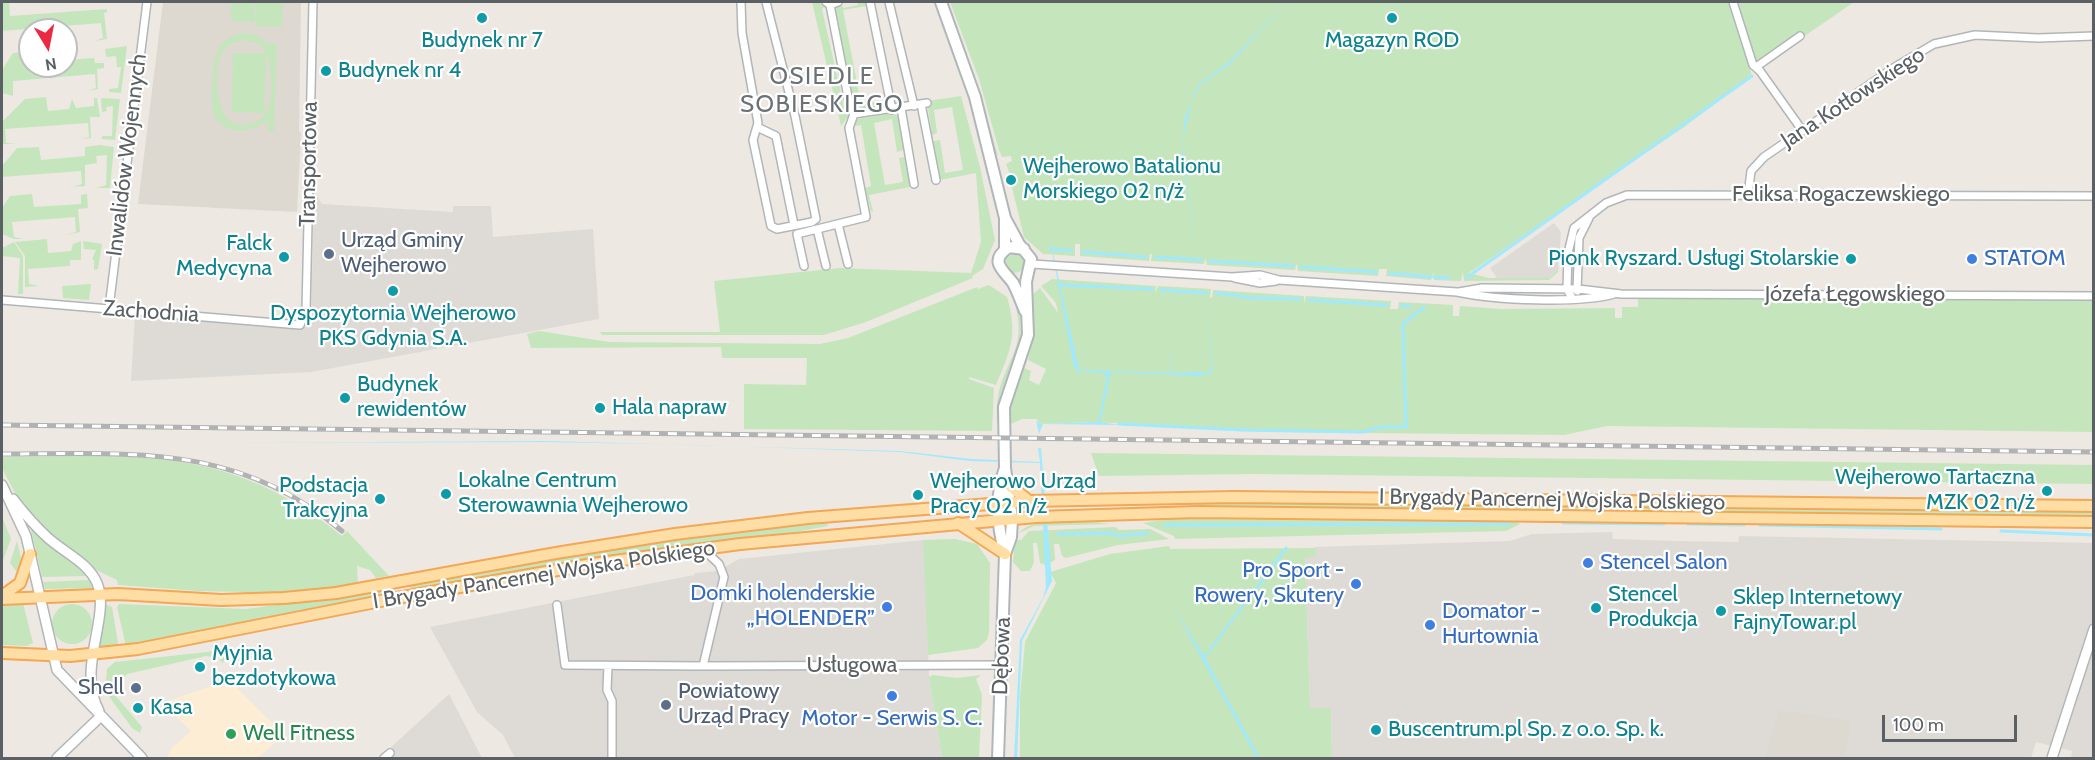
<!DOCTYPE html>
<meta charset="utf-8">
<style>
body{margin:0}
#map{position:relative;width:2095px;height:760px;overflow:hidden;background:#ede8e1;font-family:Cabin,sans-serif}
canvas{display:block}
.frame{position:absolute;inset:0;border:3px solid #5a6063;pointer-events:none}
.north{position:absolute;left:18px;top:18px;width:60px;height:60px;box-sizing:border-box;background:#fff;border:2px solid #bdbfc1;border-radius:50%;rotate:170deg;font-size:16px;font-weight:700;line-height:24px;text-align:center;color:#5a6063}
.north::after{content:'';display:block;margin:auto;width:21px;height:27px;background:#ec2941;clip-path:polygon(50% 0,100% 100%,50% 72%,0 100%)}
.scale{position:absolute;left:1882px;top:715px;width:135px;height:27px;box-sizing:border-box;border:3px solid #5a6063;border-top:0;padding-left:8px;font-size:18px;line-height:21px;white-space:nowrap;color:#5a6063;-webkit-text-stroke:4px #fff;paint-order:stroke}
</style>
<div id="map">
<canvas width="2095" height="760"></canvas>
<div class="frame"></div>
<div class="north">N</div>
<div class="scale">100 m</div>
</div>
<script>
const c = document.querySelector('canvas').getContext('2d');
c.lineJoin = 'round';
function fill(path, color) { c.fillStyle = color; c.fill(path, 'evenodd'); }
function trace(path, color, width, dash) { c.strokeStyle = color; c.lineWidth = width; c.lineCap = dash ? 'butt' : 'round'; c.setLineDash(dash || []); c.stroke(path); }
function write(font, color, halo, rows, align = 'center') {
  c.font = font + ' Cabin,sans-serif'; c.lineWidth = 4.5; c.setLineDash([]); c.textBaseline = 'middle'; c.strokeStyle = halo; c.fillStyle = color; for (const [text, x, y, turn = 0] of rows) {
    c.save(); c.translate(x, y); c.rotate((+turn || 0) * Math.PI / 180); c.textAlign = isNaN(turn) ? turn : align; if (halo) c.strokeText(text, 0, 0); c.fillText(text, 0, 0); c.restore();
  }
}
const commercial = new Path2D(`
 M229,680l55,55 -27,23h-91l6,-10 19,-17 -29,-28z`);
const industrial = new Path2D(`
 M314,192l8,12 131,8v-6h38l2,31 100,-8 6,90 -288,53 -180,9 4,-66 158,12 18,-2z
 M1554,223l7,9 -3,37 -9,9h-52l-7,-10z
 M1612,532l1,7 63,2 62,1 1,-6 354,7v215h-22l1,-7 -36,-9 -5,16h-699l-1,-50h-21l-5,-152h12l-3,-9 196,-6 22,-7z
 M924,540l5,136 13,82h-427l-12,-23 -26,-23 -47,-85 264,-52 1,-2 23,-2 21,-12z
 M449,694l33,64h-89l-5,-8z`);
const education = new Path2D(`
 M163,2h138l-2,129 2,2 -4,79 -159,-8z
 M1779,710l72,11 -7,37h-79z`);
const green = new Path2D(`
 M2,2h7l1,14 97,-7v3l-3,1 3,26 -13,2 9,-3 -2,-15 -99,8z
 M231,2h24v20l-24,-1z
 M256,2h27l-1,25 -26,-1z
 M812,2h9l4,4 -3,3 22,98 4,-1 1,9 -8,11z
 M858,2h7l2,4 -24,4 18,94 26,-4 -5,7 -2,-4 -22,7 -4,-2 -22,-94 3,-7 7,-2 1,3 15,-3z
 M933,2l40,106 29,126 -33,-134z
 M945,2l29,71 24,83 -3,-4 -21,-73z
 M950,2h780l22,74 -68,51 -215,146 20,5h60l9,-9 1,-16 -1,19 -9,8 -85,1 -1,-9 -2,9 -27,-1v-8l-3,8 -45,-4 1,-7h-8l-1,7 -80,-5 -1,-8 -2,7 -88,-5 -2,-7 -1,6 -53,-3 1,-7h-2l-1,7 -69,-5v-12h-5v12l-32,-2 -19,-17 -13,-54 2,-1 -7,-18 6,-3 -1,-5 -9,1 -3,-7 -20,-71z
 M1738,2h116l-90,62 -4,-4 -4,3z
 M245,33l9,1 16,11v-2h7l-3,88h-6l-1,-11c-13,13 -42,16 -52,-3 -4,-9 -3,-19 -3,-28 1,-27 1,-52 33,-56zM244,40c6,1 13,2 17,6 12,9 13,55 5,66 -4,8 -15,13 -24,13 -27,-1 -29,-53 -21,-71 5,-9 14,-12 23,-14z
 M127,46l-6,47 -12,-1v-3l9,-1 3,-21h-4l-1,-11 -10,1 -1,-8z
 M30,51v15h36v-6l28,-2 1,5h9v5l-7,1 1,20 -11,2 9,-3 -1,-14 -82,7v15l-11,-3v-23l11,-17z
 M233,53h33l-2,60 -32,-1z
 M961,96l19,71 15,73 -12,29 -11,7 1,2 -107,44 -42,13h-222l-2,-3h120l-6,-51 126,-13 131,5 10,-31 -5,-69 -36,7 -7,-39 7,-1 5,33 18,-3 -11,-63 -18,3 3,23 -5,2 -5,-34z
 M46,97l2,14 21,-2 3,-10 4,9 18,-2v-8h3l3,19h-10l1,21 -11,1 9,-2 -1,-14 -83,6 1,14 10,1h-14v-22l23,-23z
 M101,98l19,1 -5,41 -13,-1v-3h10l1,-30 -7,1 1,4 -5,1z
 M893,113l5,3 6,34 -7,2 -5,-33 -18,4 11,62 18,-3 -4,-24 6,-1 5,30 -41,8 4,16 -2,1 -6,-24 6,-2 -10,-61 -6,1 -1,-3 4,-4z
 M99,145l15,2 -4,41h-14l10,-3 1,-30 -11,1 1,7 -12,2v21l-12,1 9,-3 -1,-13 -79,6v-11l15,-18 22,-1 2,13 44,-4v-9z
 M32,194l2,13 47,-3v-9l6,-1 1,14 -10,1 2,23 -14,3 10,-3 -1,-15 -63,5 2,15 9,2h-9l-12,-5v-26l8,-12z
 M47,239l1,14 23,-2 2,-7 8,-3v19h-11v6l-42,3 1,15 10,2 -14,1v-31l-10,-14z
 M83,241l19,3 -4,25 -4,1v-10l-2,-1 4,-9 -12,-1z
 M14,242l9,14v38h-5l2,-36 -18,-2v-8z
 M1005 263a10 10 0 1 1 20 0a10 10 0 1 1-20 0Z
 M1052,279l104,7 -1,7 3,-7 53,3 -1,8 2,1 1,-8 91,6v7l2,-7 85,5 -1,8h8l1,-7 54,3v11h6l1,-10 41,3 114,-1v10h7v-11h16v-9l455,1v133l-486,-6 -43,9 -299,-3 -169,-10 -57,2 -2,-5h-15l-13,6 3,-27 12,-30 7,3 -2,9 10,5 7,-16 -18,-9 6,-26 -4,-37 10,-9 18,25 -2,-10 -15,-17z
 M91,284l-2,16 -26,-2 -1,-12z
 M989,285l18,12c11,38 4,52 -11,88l-27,-8v2l25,9 -2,43 -248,-2v-45l62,1 1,-27h-85l-1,-11 -190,1 -4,-14 12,-3 70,11 211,2 28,-6 129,-51 1,2z
 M1014,300l6,13 1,28 -20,52 -4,32c0,-10 -1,-19 1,-29 9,-41 30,-47 16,-96z
 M1091,453l1002,12 1,19 -840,-10 -155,2z
 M2,457c134,-1 228,-12 340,79l5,-5 42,45 -13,2 -6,-8 -13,-4 1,18 -65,9 -96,-2 -79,-6 -1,-5 -23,-11 -57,-48 -21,-26 -14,-27z
 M1245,501l848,10 1,7 -899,-9v-5z
 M2,517l9,22 -9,24z
 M1249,518l266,3 5,3 -14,7 -331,8 -1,-3 -31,-13 25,-4z
 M1088,521l22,3 -76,2 -15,7c14,-16 48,-11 69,-12z
 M827,522l1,4 -33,6 -167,22 -216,36 -3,-4 217,-39z
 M30,525l57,51 -45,1z
 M1115,527l4,3 31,-1 19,10 -51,6 -52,13 -4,-2 -3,-12h-5l1,16 -9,5 -6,-2 -3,-20h-4l1,19 -4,9h-9l-8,-9 2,-22h6l8,-9z
 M955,539l22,5 13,19 -1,69 -2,8 -9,8 -50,7 -5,-115z
 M17,541l5,21 -3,13 -9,-12z
 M1169,546l1,3 145,-1 2,8 -12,1 5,151h21l1,50h-312v-60l5,-56 31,-59 -6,-11 60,-18z
 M90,580l3,8 -48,1 -2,-7z
 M384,591l3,4 -261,51 -9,-39 2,-3 127,5z
 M23,603l10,40 -6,3 -25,-1v-40z
 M52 624a20 20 0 1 1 40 0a20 20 0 1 1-40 0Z
 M105,604l7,3 6,36 -1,4 -19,2z
 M226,650v9l-6,6 2,-2 -3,-5 -13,-2 -79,18 -9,9 -4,11 28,33 -2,6 -8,-5 -27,-37 2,-22 8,-7z
 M933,675l24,3 24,-3 -5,4 6,16 -3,63h-37l-13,-81z`);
const water = new Path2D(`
 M1286,2l-57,63 -29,20 -9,18 -9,41 15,118 -15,-109 3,-36 13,-32 29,-21z
 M1049,236l30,134 91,3v-31l1,31 38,-1 3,-6 -9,-75 10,76 -2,6 -13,3 -87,-4 -11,50 21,3 -78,-1 -4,10 -3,-14 3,4 59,-2 9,-45 -3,-4 -27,-2 -3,-4z
 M547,441l353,10 71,8 69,3 -2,-14h3l11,133 -30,60 -5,117h-3l6,-118 23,-42 3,-11 -6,-124 -70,-2 -70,-9 -203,-7 -150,-3 -319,1z
 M1286,546l2,2 -83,110 55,100h-3l-84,-151 31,49z`);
const stream = new Path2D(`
 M1051,247l1,2 20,2
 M1083,252l63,5
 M1155,257l47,3
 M1210,261l83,5
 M1301,267l75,5
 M1390,273l41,4
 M1434,277l15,1
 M1466,278l286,-202
 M1059,285l93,4
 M1161,290l46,3
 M1216,293l38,5 46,1
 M1309,300l78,5
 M1402,306l8,1
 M1119,424l124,6 120,2 18,-5h25l-3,-103 21,-17
 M1563,523l101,1
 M1688,524l56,1
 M1165,525l345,-1
 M1760,525l181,4
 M2001,531l92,4
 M1058,534l54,-1 6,3 30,-3`);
const minor = new Path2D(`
 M741,2l1,31 16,90 -5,17 18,86 6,3 35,-7 4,-3 -21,-103 -29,-114
 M826,2l4,3 8,-3
 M870,2l22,108
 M889,2l25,104
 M1733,2l20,63 7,6 42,59
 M830,5l20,102 4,7 73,-11
 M1756,67l44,-31
 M921,104l15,76
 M901,108l13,76
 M757,127l19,9 18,89
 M1748,195l3,-24 13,-14 131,-90 39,-23 41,-9 63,3 56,-2
 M838,224l10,40
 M817,229l9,37
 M1032,264l200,13 28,-2 19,5 178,12c38,8 120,12 157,2
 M804,266l-7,-32 69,-17 -17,-89 5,-14
 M1235,278l25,5 16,-2
 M1577,291l2,-53 10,-20
 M1459,292l23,-4 96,1 43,5 473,2
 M1572,298l-5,-9 1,-36 6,-25 32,-25 21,-8 467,1
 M2,300l298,25 6,-14 7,-309
 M109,308l38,-306
 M703,549l16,15 5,13 -21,89 298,-1
 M557,605l8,60 138,1
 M608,666l-1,24 5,11v57
 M384,758l6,-5`);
const tertiary = new Path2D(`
 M2,485l24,51 31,134 85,88
 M13,499c10,13 21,26 34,38 16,15 41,25 50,46 14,34 -21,85 2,128
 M57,758l44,-42
 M2052,758l42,-129`);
const secondary = new Path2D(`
 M941,2l34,95 30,121 14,26 12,15 -5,23 2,53 -24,72 1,61 7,51 -1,18 -6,17
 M1005,249v-31
 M1024,249l-15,-2c-22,15 -4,24 4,36 5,9 8,19 12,28
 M998,758l7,-204c-8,-28 -10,-58 0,-86`);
const primary = new Path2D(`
 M1009,485l20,16
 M958,523l47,31
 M2,596l18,-13 10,-29
 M2,599l116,-5 103,6 63,-2 52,-5 220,-40 119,-19 133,-16 221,-17 205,-4 860,9
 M2,653l68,3 68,-7 253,-50 201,-35 148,-20 296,-27 161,-5 897,10`);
const rail = new Path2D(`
 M2,425l2092,27
 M2,454c128,0 234,-12 340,77`);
const markers = [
 [482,18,6,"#0f9aa8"],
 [1392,18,6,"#0f9aa8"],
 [326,71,6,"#0f9aa8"],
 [1011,180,6,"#0f9aa8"],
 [329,254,6,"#5c6f8a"],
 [284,257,6,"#0f9aa8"],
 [1851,259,6,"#0f9aa8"],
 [1972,259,6,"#3f7fe0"],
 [393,291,6,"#0f9aa8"],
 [345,398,6,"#0f9aa8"],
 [600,408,6,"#0f9aa8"],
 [2047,491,6,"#0f9aa8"],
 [446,494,6,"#0f9aa8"],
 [918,495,6,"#0f9aa8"],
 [380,499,6,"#0f9aa8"],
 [1588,563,6,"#3f7fe0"],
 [1356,584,6,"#3f7fe0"],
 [887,607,6,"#3f7fe0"],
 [1596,608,6,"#0f9aa8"],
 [1721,611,6,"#0f9aa8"],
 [1430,625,6,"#3f7fe0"],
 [200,667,6,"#0f9aa8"],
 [136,688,6,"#5c6f8a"],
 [892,696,6,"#3f7fe0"],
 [666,705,6,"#5c6f8a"],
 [138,708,6,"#0f9aa8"],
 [1376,730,6,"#0f9aa8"],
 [231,734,6,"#2e9e5b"]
];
const cultureNames = [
 ["Budynek nr 7",482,41,"center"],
 ["Magazyn ROD",1392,41,"center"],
 ["Budynek nr 4",338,71],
 ["Wejherowo Batalionu",1023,167],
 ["Morskiego 02 n/ż",1023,192],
 ["Falck",272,244,"right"],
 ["Medycyna",272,269,"right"],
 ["Pionk Ryszard. Usługi Stolarskie",1839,259,"right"],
 ["Dyspozytornia Wejherowo",393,314,"center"],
 ["PKS Gdynia S.A.",393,339,"center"],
 ["Budynek",357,385],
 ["rewidentów",357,410],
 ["Hala napraw",612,408],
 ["Wejherowo Tartaczna",2035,478,"right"],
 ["MZK 02 n/ż",2035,503,"right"],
 ["Lokalne Centrum",458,481],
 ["Sterowawnia Wejherowo",458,506],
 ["Wejherowo Urząd",930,482],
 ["Pracy 02 n/ż",930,507],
 ["Podstacja",368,486,"right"],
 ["Trakcyjna",368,511,"right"],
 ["Stencel",1608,595],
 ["Produkcja",1608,620],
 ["Sklep Internetowy",1733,598],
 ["FajnyTowar.pl",1733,623],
 ["Myjnia",212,654],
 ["bezdotykowa",212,679],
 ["Kasa",150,708],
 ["Buscentrum.pl Sp. z o.o. Sp. k.",1388,730]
];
const streetNames = [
 ["Jana Kotłowskiego",1853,98,-33],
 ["Inwalidów Wojennych",127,155,-83],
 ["Transportowa",309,164,-89],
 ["Feliksa Rogaczewskiego",1841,195],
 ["Józefa Łęgowskiego",1855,295],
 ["Zachodnia",151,312,4],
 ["I Brygady Pancernej Wojska Polskiego",1552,500,1],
 ["I Brygady Pancernej Wojska Polskiego",544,575,-9],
 ["Dębowa",1002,656,-88],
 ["Usługowa",852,666]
];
const serviceNames = [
 ["Urząd Gminy",341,241],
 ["Wejherowo",341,266],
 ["Shell",124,688,"right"],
 ["Powiatowy",678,692],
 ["Urząd Pracy",678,717]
];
const shopNames = [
 ["STATOM",1984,259],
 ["Stencel Salon",1600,563],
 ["Pro Sport -",1344,571,"right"],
 ["Rowery, Skutery",1344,596,"right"],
 ["Domki holenderskie",875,594,"right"],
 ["„HOLENDER”",875,619,"right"],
 ["Domator -",1442,612],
 ["Hurtownia",1442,637],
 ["Motor - Serwis S. C.",892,719,"center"]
];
const leisureNames = [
 ["Well Fitness",243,734]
];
const neighbourhoodNames = [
 ["OSIEDLE",822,77],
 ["SOBIESKIEGO",822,105]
];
fill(commercial, '#feedd5');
fill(industrial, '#dedad6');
fill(education, '#ddd8d0');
fill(green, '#c5e6bd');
fill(water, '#a0e9ff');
trace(stream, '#a0e9ff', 3);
trace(minor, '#b2b6b9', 10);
trace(tertiary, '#b2b6b9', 12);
trace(secondary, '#b1b6ba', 14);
trace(primary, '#f4a754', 14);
trace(minor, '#fff', 7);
trace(tertiary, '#fff', 9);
trace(secondary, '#fff', 10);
trace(primary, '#ffdea5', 10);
trace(rail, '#b1b2b3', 5);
trace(rail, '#fff', 3, [9]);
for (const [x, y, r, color] of markers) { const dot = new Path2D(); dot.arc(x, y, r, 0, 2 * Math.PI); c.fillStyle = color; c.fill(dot); trace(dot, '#fff', 2); }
write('22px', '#0d838f', '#fff', cultureNames, 'left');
write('22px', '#5a6063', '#fff', streetNames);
write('22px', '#4e5e75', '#fff', serviceNames, 'left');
write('22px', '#366cbe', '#fff', shopNames, 'left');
write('22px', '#27864d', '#fff', leisureNames, 'left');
c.letterSpacing = '1.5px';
write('24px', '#6b7275', '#fff', neighbourhoodNames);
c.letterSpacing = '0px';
</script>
